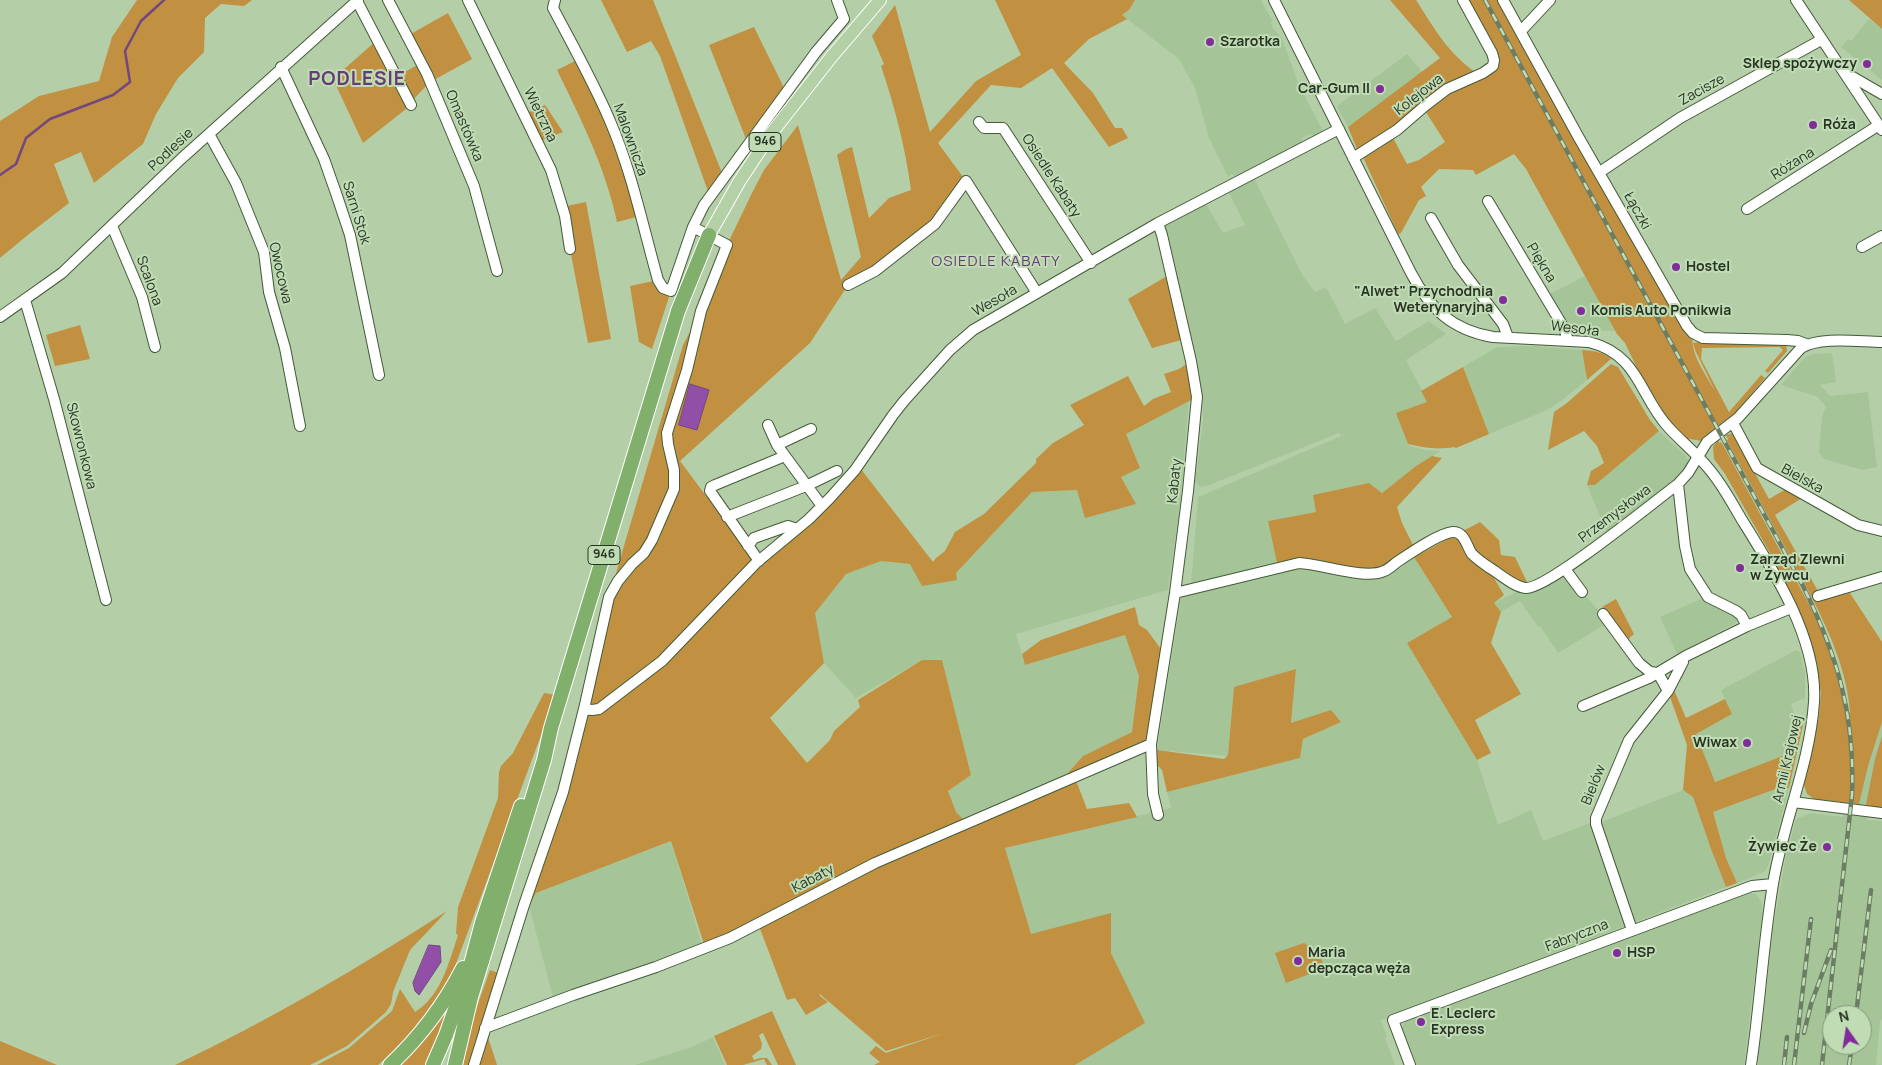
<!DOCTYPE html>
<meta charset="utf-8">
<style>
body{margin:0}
#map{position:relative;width:1882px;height:1065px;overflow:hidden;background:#b4cfa8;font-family:Manrope,sans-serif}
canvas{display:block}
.north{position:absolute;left:1822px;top:1005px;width:50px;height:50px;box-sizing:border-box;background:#c0dcb5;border:1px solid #84997b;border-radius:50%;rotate:347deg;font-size:14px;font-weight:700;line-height:20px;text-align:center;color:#293425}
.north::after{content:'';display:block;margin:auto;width:18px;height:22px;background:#802c9b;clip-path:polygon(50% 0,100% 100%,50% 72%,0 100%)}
</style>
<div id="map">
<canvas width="1882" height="1065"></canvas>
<div class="north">N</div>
</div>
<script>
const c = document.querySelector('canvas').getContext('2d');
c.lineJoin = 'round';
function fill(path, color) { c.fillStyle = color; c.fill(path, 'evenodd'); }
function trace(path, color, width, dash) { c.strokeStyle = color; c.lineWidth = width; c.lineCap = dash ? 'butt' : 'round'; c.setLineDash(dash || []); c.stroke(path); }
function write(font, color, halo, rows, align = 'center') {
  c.font = font + ' Manrope,sans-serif'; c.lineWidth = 4; c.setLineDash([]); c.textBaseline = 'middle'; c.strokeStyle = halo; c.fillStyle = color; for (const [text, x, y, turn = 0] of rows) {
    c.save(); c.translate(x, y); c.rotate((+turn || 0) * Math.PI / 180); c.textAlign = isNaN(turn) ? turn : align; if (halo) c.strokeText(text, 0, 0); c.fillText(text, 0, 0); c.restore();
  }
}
const built = new Path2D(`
 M1135,0h126l11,20 -1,3 2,5 9,11 17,46 24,46 -10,5 -3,-2 -8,4v4l-67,34 -3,-2 -4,3 -19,-39 -14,-50 -16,-29 -57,-44 7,-5z
 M1869,19l13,10v51l-41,-33 7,-8 3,2z
 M1407,54l16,19 -75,54 -11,-21z
 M1254,178l49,98 12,16 11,-5 19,37 30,-16 21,33 33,-20 17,13 -40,26 22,42 -31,11 12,33 17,4 15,1 -25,15 -34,27 -13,-10 -55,12 3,17 -49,9 9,42 -86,21 7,-87 143,-61 -2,-3 -132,53 -7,1 -5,-5 8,-62 -1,-32 -29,-132 -15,-33 48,-19 17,29 22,-8 -16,-32z
 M1585,276l27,48 4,7 -49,-1 -19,-35z
 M1534,346l48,4 5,30 -27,22 -15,9 -56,23 -26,-67 34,-20z
 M1832,353l4,29 -16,3 10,11 38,-4 9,75 -15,3 -38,-11 -5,-6 3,-37 4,-9 -8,-10 -37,-12 24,-28 8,-3z
 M1189,401l-10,111 -11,78 -152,44 9,31 100,-30 14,41 -7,56 -49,24 -24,27 -93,40 -10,-11 -8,-21 23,-16 -29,-115h-20l-66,38 -32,-35 -10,-50 32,-39 35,-13 29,3 46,9 76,-81 45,-2 59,14 -15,-28 19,-8 -15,-34z
 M1659,431l27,25 3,6 -1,11 -81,60 -20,-48 9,-1z
 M1414,557l38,60 -45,26 70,117 21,65 33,-15 12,31 47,-18 6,-5v6l87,-34 10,7 18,52 15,38 -345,133 6,17 -2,1 10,27h-320l69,-42 -33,-70v-39l-81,21 -25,-87 166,-40 -4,-16 133,-34 3,-19 37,-17 -9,-12 -40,14 5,-54 -62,17 -6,69 -71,-6 24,-152 15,-7 101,-25 83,12 12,-4z
 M1565,569l17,23 27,30 -51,31 -18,-27 -2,1 -18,-26 -19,11 -7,-9z
 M1705,597l38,22 -66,35 -17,-37z
 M1796,650l4,2 5,21v25l-14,6 7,21 -4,27 -80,30 -18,-48 36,-20 -11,-24z
 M1882,714v92l-12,-1 -3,15 15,1v198l-2,3 -4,43h-118l1,-11 -2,-1 5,-24 11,-100 13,-73 10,-37 15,-6 32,4 3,-28zM1832,1015h30v30h-30z
 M1781,787l8,1 -21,78 -4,6 -27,11 -11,-25 -13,-46z
 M671,841l31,104 -148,56 -25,-95 7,-13z
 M1750,892l7,3 5,8v12l-18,150h-332l-11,-36 5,-9z
 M713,1037l12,28h-90l57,-18z`);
const green = new Path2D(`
 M137,0h115l-8,6 -23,-2 -16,14 -1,34 -26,26 -22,36 -13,30 -49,39 -13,-31 -27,12 15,39 -40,31 -29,24v-137l39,-25 60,-15 13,-44z
 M601,0h52l71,178 -14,19 -50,-141 -9,-15 -24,11z
 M995,0h140l-6,10 -7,5 5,4 -38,20 -25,24 29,30 22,35h7l6,10 -19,9 -57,-79 -31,20 -30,-3 -53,58 28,38 -31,43 -87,61 -38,58 -130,118 76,102 104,-95 73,94 3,-4 9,-7 10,-19 29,-18 52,-51v-4l17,-16 31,-18 -14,-20 58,-29 16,30 9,-7 18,-7 -7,-18 15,-5 12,-8 6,36 -71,37 14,34 -19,9 15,27 -51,14 -8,-28 -45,2 -76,81 1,7 -35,6 -12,-22 -29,-3 -35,13 -31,39 9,50 -54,55 37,45 23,-23 4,-9 26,-24 -2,-7 64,-40h20l29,115 -23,16 8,21 11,11 92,-40 24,-27 49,-24 7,-56 -14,-41 -100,30 -3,-11 19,-14 94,-33 4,18 8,5 16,22 -12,92 -90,39h16l10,26 42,-6 8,14 -132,31 26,86 80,-21v40l34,70 -70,42h-201l6,-3 -11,-9 7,-7 10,7 58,-20 -58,18 -66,-57 -1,1 9,7 -22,13 -11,-17 -8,2 -28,-74 -55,18 -33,-103 -135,52 -7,13 34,-114 46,-195 74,-252 18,-34 26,-66 25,-52 12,-23 34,-45 43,155 20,-23 -24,-102 9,-6 6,-2 17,71 20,-20 22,-8c-6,-44 -16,-82 -30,-124l3,-2 -12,-28 23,-31 35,127 46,-51 45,-26z
 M1390,0h26c18,28 31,52 59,72l13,-8 2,-5 -30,-59h43l190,333c-4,20 12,40 22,58l-20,-41 -2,-7 11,-2 82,4 1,6 -19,22 -3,-2 18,-21 -3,-3 -78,1 -1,11 28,53 32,-37 4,3 -35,41 -23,23 -28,-5 -40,-65 -14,-29 -8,-9 -91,-165 -12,-15 -38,21 -3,-5 -34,-1 -18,18 5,9 -7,4 -18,33 -3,1 -35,-77 29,-21 15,28 12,-4 26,-18 -21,-33 -65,45 -11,-27 92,-69z
 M1849,0h33v29z
 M448,13l24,46 -40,22 -23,-46z
 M754,27l32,65 -38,52 -39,-99z
 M377,40l34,65 -48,38 -30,-64z
 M577,60l34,63 29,93 -23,6c-11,-53 -36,-103 -60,-152z
 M419,64l10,19 -18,19 -13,-26z
 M545,105l18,27 -25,10 -14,-28z
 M586,202l25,137 -23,4 -26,-136z
 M1167,276l18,63 -33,9 -24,-49z
 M658,280l13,11 -19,58 -13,-7 -9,-56z
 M80,325l10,34 -35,7 -9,-31z
 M1582,350c11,1 20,1 29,9l-24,21z
 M1611,364l7,3 32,53 9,11 -64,54h-8l4,-14 13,-8 -7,-17 -13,-15 -36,19 6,-38 13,-9z
 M1463,367l26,67 -33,14 -2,-1c-16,3 -29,1 -46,-3l-12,-31 31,-11 -6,-11z
 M1733,433l36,66 17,-10 16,9 -27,17 43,76v9l30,-10 34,52v80l-14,44 -9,38 -45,-5 -7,-5 -3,-9 15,-69 2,-23 -9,-46 -8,-25 -34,-69 -45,-79 -11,-15 -1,-12 6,-8v4l2,-1 2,3 95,176 15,39 13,52h4c-4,-57 -38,-114 -64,-163 -20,-36 -39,-72 -59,-108l1,-3 5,-3 -6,3 -1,-3z
 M1432,456l10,2 -45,49 5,16 12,24 -37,24 -23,-3 -49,-10 -28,5 -9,-42 48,-9 -3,-17 56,-12 13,10 34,-27z
 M1480,522l19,18 2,15 14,2 13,27c-14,-4 -22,-11 -37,-13l-2,3 5,4 10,17 -10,8 7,9 -10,31 30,51 -46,26 16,33 -14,7 -70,-117 45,-26 -38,-60z
 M1616,599l18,35 -7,6 -25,-33z
 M1296,669l-5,54 40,-13 10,12 -38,17 -3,19 -133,34 -5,-22 -7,-7 2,-13 67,9 4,-4 6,-68z
 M1674,690l12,28 39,-19 7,15 -36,20 19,48 78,-30 5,-27h5l-14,63 -8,-1 -68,25 13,46 11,25 -11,4 -15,-38 -18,-52 -10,-7 4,-45 -19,-54z
 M544,693l12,2 -102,274 -22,42 -40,42 -14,12h-61l32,-17 43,-37 8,-22 15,23c26,-16 34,-50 43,-77l-2,-1 2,-27 40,-109 1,-26 2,-6 12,-13z
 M1882,736v72l-16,-3 9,-46z
 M447,911l-37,39 -17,42 -2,12 -5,8 -39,34 -37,19h-135c95,-45 183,-97 272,-154z
 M1304,943l14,9 7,16 -39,15 -11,-30z
 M490,970l8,3 -28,87v5h-7l11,-50z
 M457,989l-30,76h-32z
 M772,1011l24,54h-18l-15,-32 -4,2 3,9 -1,5 -9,7 2,4 6,-2h7l5,7h-5l-3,-6 -21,6h-16l-13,-29z
 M487,1034l10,31h-19z
 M0,1041l57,24h-57z`);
const water = new Path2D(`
 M690,384l19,6 -12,40 -18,-5z
 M429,945l11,1 1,16 -22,33 -4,-4 -2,-8z`);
const stream = new Path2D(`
 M0,175l16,-11 10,-26 24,-19 63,-24 17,-13 -5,-31 16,-30 23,-21`);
const minor = new Path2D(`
 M388,0l39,74 47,112 23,85
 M468,0l83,170 14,46 5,33
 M555,0l-2,8c20,38 41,75 57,113 22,51 33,106 48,159l5,8 8,3 22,-64 11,-22 112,-153 28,-33 -7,-19
 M1274,0l137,273c19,36 41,57 82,64l96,5c51,13 50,54 80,86 13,14 28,26 40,41 13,15 23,34 33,51 32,51 76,120 72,182 -4,62 -31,120 -41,182 -10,60 -13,121 -22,181
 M1503,0l76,138 108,188 6,7 10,5 84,2 11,1 8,3
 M1796,0l86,130
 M357,1l54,104
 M1521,31l29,-31
 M281,67l43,92 13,37 13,39 29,140
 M1844,72l38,22
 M979,122l5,6h19l88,135
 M209,134l27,49 28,69 5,40 16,56 15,78
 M1353,158l44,-28 29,-25 21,-16 36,-16 10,-7 1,-6 -2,-7 -29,-53
 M1600,172l80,-54 141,-78
 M1488,201l76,127 4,12
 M1747,209l132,-84
 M1431,218l27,47 45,59 5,13
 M1158,223l4,12 29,126 6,36 -9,94 -13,102 -24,151 2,50 5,21
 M112,226l30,71 13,50
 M1862,247l20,-11
 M848,285l27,-14 60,-47 31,-43 71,112
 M25,300l29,99 52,201
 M0,317l62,-44 119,-114 177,-159
 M1733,423l24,45 101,57 24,6
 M768,425l9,20 45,61
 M777,445l34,-16
 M1678,484l7,62 5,23 18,28 28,14 5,4 6,11
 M727,517l79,-31 31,-15
 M748,546l6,-8 34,-12 9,3
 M759,561l-49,-70 1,-4 4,-2 70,-29
 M1565,569l17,23
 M1175,593l124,-30c23,1 66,17 85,8 5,-2 9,-6 13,-9 12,-8 42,-29 56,-30 11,-1 14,15 19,22 5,5 12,10 18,14 10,6 24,19 36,20 22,1 129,-87 152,-104l10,-11 19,-31 31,-24 63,-70c19,-12 59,-6 81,-6
 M1818,596l64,-19
 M1603,614l36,49 11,9 8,1 10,18
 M1583,706l66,-28 37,-22 61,-30 44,-18
 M584,709l8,1 7,-1 63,-48 94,-98 53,-44 21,-21 25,-28 38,-55 11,-14 46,-51 23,-20 185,-107 181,-94
 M1793,802l89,11
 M1632,930l-36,-106v-6l33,-78 39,-49 15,-29 -1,-3
 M485,1028l88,-33 83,-28 74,-29 145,-75 276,-119
 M474,1065l50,-160 39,-113 21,-83 25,-112 9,-16 14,-17 12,-11 8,-13 22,-51v-19l-6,-26 -1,-11 20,-63 14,-59 26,-66 -34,-18
 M1410,1065l-17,-45 359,-134 21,-2`);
const major = new Path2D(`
 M709,235l30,-53 31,-47 62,-79 48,-56`);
const highway = new Path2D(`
 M390,1065c30,-28 54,-60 73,-97
 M433,1065l13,-30 25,-71 11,-41 39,-117
 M455,1065l16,-68 73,-237 7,-32 127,-417 31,-76`);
const rail = new Path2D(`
 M1485,0l318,586c35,71 52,129 49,209l-30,270
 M1856,1015l15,-125
 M1804,1033l7,-29 20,-54
 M1784,1065l3,-28
 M1794,1065l17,-146
 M1849,1065l3,-20`);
const markers = [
 [1210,42,5,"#802c9b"],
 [1867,64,5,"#802c9b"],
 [1380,89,5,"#802c9b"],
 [1813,125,5,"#802c9b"],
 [1676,267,5,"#802c9b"],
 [1503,300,5,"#802c9b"],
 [1581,311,5,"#802c9b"],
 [1740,568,5,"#802c9b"],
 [1747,743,5,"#802c9b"],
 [1827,847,5,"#802c9b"],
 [1617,953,5,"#802c9b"],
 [1298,961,5,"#802c9b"],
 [1421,1022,5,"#802c9b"]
];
const shields = [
 [765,142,32],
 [604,555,32]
];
const shieldNames = [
 ["946",765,142],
 ["946",604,555]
];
const poiNames = [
 ["Szarotka",1220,42],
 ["Sklep spożywczy",1857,64,"right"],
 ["Car-Gum II",1370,89,"right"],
 ["Róża",1823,125],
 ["Hostel",1686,267],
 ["\"Alwet\" Przychodnia",1493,292,"right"],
 ["Weterynaryjna",1493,308,"right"],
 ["Komis Auto Ponikwia",1591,311],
 ["Zarząd Zlewni",1750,560],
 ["w Żywcu",1750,576],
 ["Wiwax",1737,743,"right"],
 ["Żywiec Że",1817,847,"right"],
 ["Maria",1308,953],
 ["depcząca węża",1308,969],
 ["HSP",1627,953],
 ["E. Leclerc",1431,1014],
 ["Express",1431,1030]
];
const streetNames = [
 ["Zacisze",1702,90,-29],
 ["Kolejowa",1419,95,-38],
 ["Wietrzna",540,115,64],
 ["Omastówka",464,126,67],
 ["Malownicza",630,140,70],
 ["Podlesie",171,150,-43],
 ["Różana",1793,164,-32],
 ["Osiedle Kabaty",1051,176,57],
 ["Łączki",1637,211,61],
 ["Sarni Stok",356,213,73],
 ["Piękna",1541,263,59],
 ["Owocowa",280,273,77],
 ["Scalona",149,281,70],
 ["Wesoła",995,301,-30],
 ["Wesoła",1575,329,7],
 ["Skowronkowa",81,446,76],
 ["Bielska",1802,479,29],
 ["Kabaty",1175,481,-84],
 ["Przemysłowa",1615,514,-37],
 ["Armii Krajowej",1788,759,-77],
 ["Bielów",1594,785,-68],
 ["Kabaty",813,879,-28],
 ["Fabryczna",1577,936,-21]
];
const neighbourhoodNames = [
 ["OSIEDLE KABATY",996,262]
];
const districtNames = [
 ["PODLESIE",357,80]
];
fill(built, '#a5c598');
fill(green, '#c19040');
fill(water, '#914fa8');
trace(water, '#724781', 1);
trace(stream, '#724781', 2.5);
trace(minor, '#435b39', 12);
trace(major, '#fff', 14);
trace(highway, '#fff', 16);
trace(minor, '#fff', 10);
trace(major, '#b3d0a7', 12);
trace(highway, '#81b06c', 14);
trace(rail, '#6b7d63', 4.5);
trace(rail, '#c0dcb5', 2.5, [8]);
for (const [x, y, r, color] of markers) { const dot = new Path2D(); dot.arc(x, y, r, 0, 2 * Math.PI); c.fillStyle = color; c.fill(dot); trace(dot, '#c0dcb5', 2); }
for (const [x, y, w] of shields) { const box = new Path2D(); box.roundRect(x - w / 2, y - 9.5, w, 19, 4); c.fillStyle = '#c0dcb5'; c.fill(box); trace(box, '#293425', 1); }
write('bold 12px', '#293425', null, shieldNames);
write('bold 14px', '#293425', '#c0dcb5', poiNames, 'left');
write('14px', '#293425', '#c0dcb5', streetNames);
c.letterSpacing = '1px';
write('15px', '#653c73', '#c0dcb5', neighbourhoodNames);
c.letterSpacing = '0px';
c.letterSpacing = '1px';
write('bold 19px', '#653c73', '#c0dcb5', districtNames);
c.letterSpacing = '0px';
</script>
